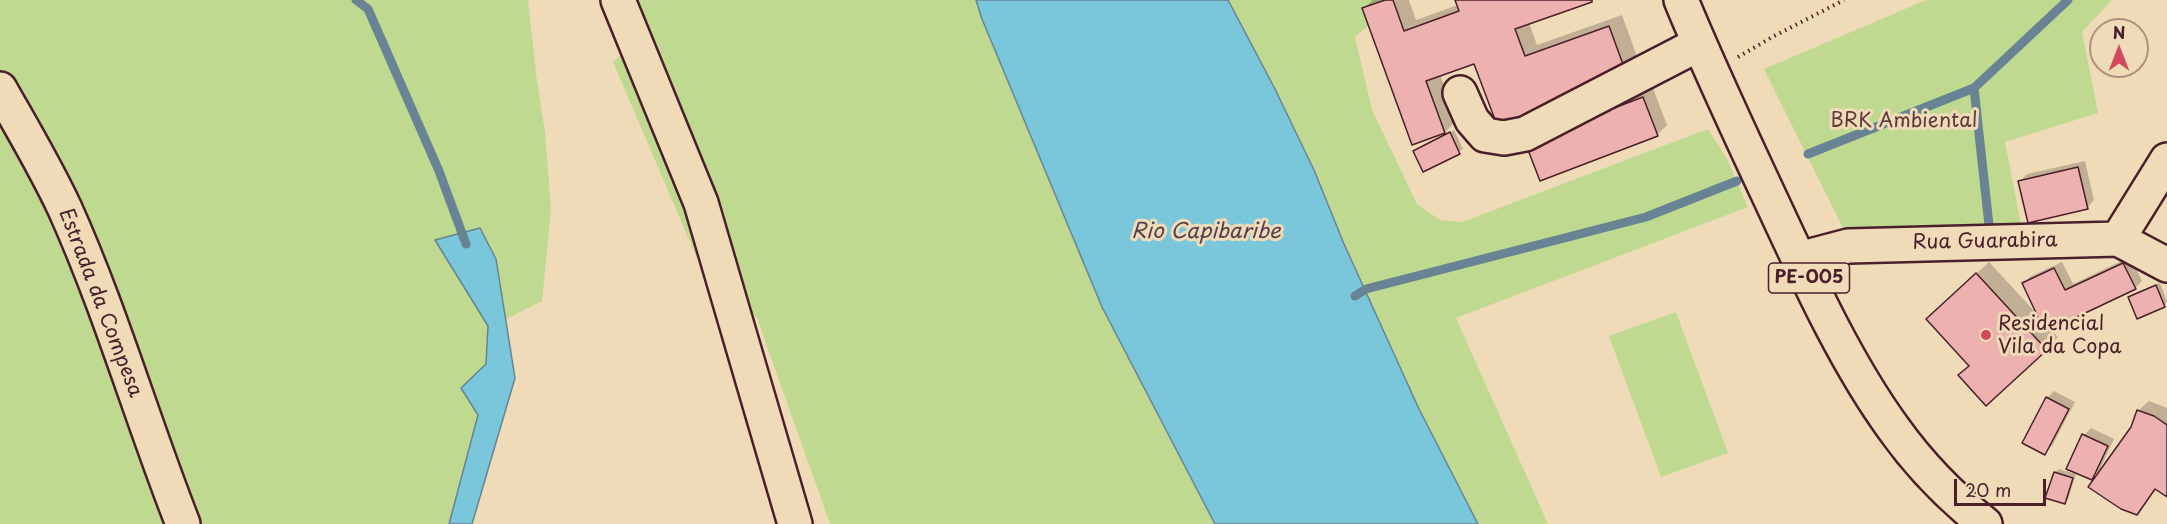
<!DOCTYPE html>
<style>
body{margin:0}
#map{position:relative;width:2167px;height:524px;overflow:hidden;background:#f0dbb9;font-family:"Playpen Sans",sans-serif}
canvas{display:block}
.north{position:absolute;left:2089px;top:18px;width:60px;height:60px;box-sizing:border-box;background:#f0dbb9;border:2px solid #ae9080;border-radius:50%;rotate:0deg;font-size:16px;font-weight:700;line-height:24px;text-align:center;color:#4a1f2b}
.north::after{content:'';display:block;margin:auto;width:21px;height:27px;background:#d1495b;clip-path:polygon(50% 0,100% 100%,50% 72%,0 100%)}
.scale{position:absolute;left:1954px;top:479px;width:92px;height:27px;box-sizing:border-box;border:3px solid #4a1f2b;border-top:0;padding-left:8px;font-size:18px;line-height:21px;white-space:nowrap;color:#4a1f2b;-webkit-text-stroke:4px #f0dbb9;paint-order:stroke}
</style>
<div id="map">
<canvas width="2167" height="524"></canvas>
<div class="north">N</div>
<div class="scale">20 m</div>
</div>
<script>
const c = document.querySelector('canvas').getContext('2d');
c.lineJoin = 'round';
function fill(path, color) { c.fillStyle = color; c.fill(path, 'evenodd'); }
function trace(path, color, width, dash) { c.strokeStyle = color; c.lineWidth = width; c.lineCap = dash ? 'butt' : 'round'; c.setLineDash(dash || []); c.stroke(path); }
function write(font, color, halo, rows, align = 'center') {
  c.font = font + ' "Playpen Sans",sans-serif'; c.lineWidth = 6; c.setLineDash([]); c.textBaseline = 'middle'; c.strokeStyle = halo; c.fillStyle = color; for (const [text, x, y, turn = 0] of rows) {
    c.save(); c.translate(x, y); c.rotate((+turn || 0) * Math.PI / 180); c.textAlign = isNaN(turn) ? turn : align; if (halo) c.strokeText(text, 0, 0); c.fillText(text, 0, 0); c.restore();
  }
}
const green = new Path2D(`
 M0,0h528l8,74 9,59 6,76 -9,92 -36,18 -10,-60 -60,-19 52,86 -2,38 -25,24 17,27 -29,109h-449z
 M632,0h344l6,19 120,288 113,217h-385l-73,-206 -61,-62 -83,-194 32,-28z
 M1228,0h164l-17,20 -20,17 17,73 45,94 23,16 22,2 246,-93 19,30 21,48 -292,111 92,206h-70l-59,-115 -75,-165 -30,-74 -40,-83z
 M1926,0h186l-30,32 16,81 -93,29 16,83 -175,9 -82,-165z
 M1676,312l52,141 -67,24 -52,-141z`);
const water = new Path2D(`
 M976,0h252l46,87 40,83 30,74 75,165 59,115h-263l-113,-217 -120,-288z
 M480,228l16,31 19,119 -43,146h-23l29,-109 -17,-27 25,-24 2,-38 -53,-86z`);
const shadow = new Path2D(`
 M1372,0h37l7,20 42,-15 -2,-5h136l-63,23 8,22 85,-30 18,50 -12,12 -153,-15 -35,13 17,45 -12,12 -32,11 -49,-134z
 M1653,88l14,37 -10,10 -120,-3z
 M1454,130l9,19 -39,21 -9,-19z
 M2085,161l9,39 -7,8 -67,-27 7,-7z
 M2130,257l12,24 -7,7 -86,40 9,9 -12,12 -76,16 -30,-58 49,-45 49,53 -15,-31 8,-8 31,-14 11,22z
 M2160,283l7,18 -3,5 -34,-9 3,-3z
 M2054,391l21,11 -23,44 -8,7 3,-55z
 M2149,401l18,7v87l-10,-7 -20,25 -38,-42 -7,7 -8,-43 7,-7 23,11 -15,32 1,1 32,-44 6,-17z
 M2059,469l17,5 -8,25 -4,4 -9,-31z`);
const stream = new Path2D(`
 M356,0l12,9 71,162 27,73
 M1974,88l15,137
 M1808,154l166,-66 94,-88
 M1355,296l11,-7 280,-72 91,-36`);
const building = new Path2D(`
 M1385,0h8l11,31 55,-20 -4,-11h137v2l-77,27 10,27 84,-30 19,52 -131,47 -23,-61 -48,17 19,52 -33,12 -50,-137z
 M1643,97l15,39 -118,45 -15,-39z
 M1450,132l10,22 -37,18 -10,-21z
 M2078,167l10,42 -60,14 -10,-42z
 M2123,263l13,26 -91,43 -23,-49 32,-15 11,22z
 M1976,273l71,77 -61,56 -28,-31 11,-9 -43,-47z
 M2156,285l9,22 -28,12 -9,-22z
 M2046,397l23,12 -24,46 -23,-12z
 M2137,410l17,6 13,9v72l-12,-8 -18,26 -16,-6 -33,-22 43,-60z
 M2082,434l26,12 -16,34 -26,-11z
 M2054,472l19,6 -8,26 -20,-6z`);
const path = new Path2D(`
 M1738,57l36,-21 70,-36`);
const minor = new Path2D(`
 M618,0l83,203 94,321
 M0,89c22,39 46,79 65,120 46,102 77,211 118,315
 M1460,93l12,27 13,15 19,3 21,-4 174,-90
 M2118,239l49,-79
 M1799,259l49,-13 270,-7 49,26`);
const major = new Path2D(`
 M1681,0c28,68 59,134 90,200 35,75 74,162 123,229 25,35 57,68 91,95`);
const markers = [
 [1986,335,6,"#d1495b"]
];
const shields = [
 [1809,278,81]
];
const shieldNames = [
 ["PE-005",1809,278]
];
const parkNames = [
 ["BRK Ambiental",1904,121]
];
const streetNames = [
 ["Rua Guarabira",1985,242,-1],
 ["Estrada da Compesa",100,303,69]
];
const poiNames = [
 ["Residencial",1998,324],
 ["Vila da Copa",1998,347]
];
const waterNames = [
 ["Rio Capibaribe",1206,232]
];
fill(green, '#bfd990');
fill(water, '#7ac6da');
trace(water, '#678394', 1.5);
fill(shadow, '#0003');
trace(stream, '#678394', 9);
fill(building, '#edb1b0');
trace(building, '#4a1f2b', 1.5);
trace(minor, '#4a1f2b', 38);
trace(major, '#4a1f2b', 38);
trace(path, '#4a1f2b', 4, [1.5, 4.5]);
trace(minor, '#f0dbb9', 33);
trace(major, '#f0dbb9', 33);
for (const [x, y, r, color] of markers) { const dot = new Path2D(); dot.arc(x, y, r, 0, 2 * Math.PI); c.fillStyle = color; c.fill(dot); trace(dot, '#f0dbb9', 2); }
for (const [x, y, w] of shields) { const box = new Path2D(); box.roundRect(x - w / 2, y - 15, w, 30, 4.5); c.fillStyle = '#f0dbb9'; c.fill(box); trace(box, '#4a1f2b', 1.5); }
write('bold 18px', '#4a1f2b', null, shieldNames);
write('20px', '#5c3b3a', '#f0dbb9', parkNames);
write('20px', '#4a1f2b', '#f0dbb9', streetNames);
write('20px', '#4a1f2b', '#f0dbb9', poiNames, 'left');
write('italic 21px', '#54404e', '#f0dbb9', waterNames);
</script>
